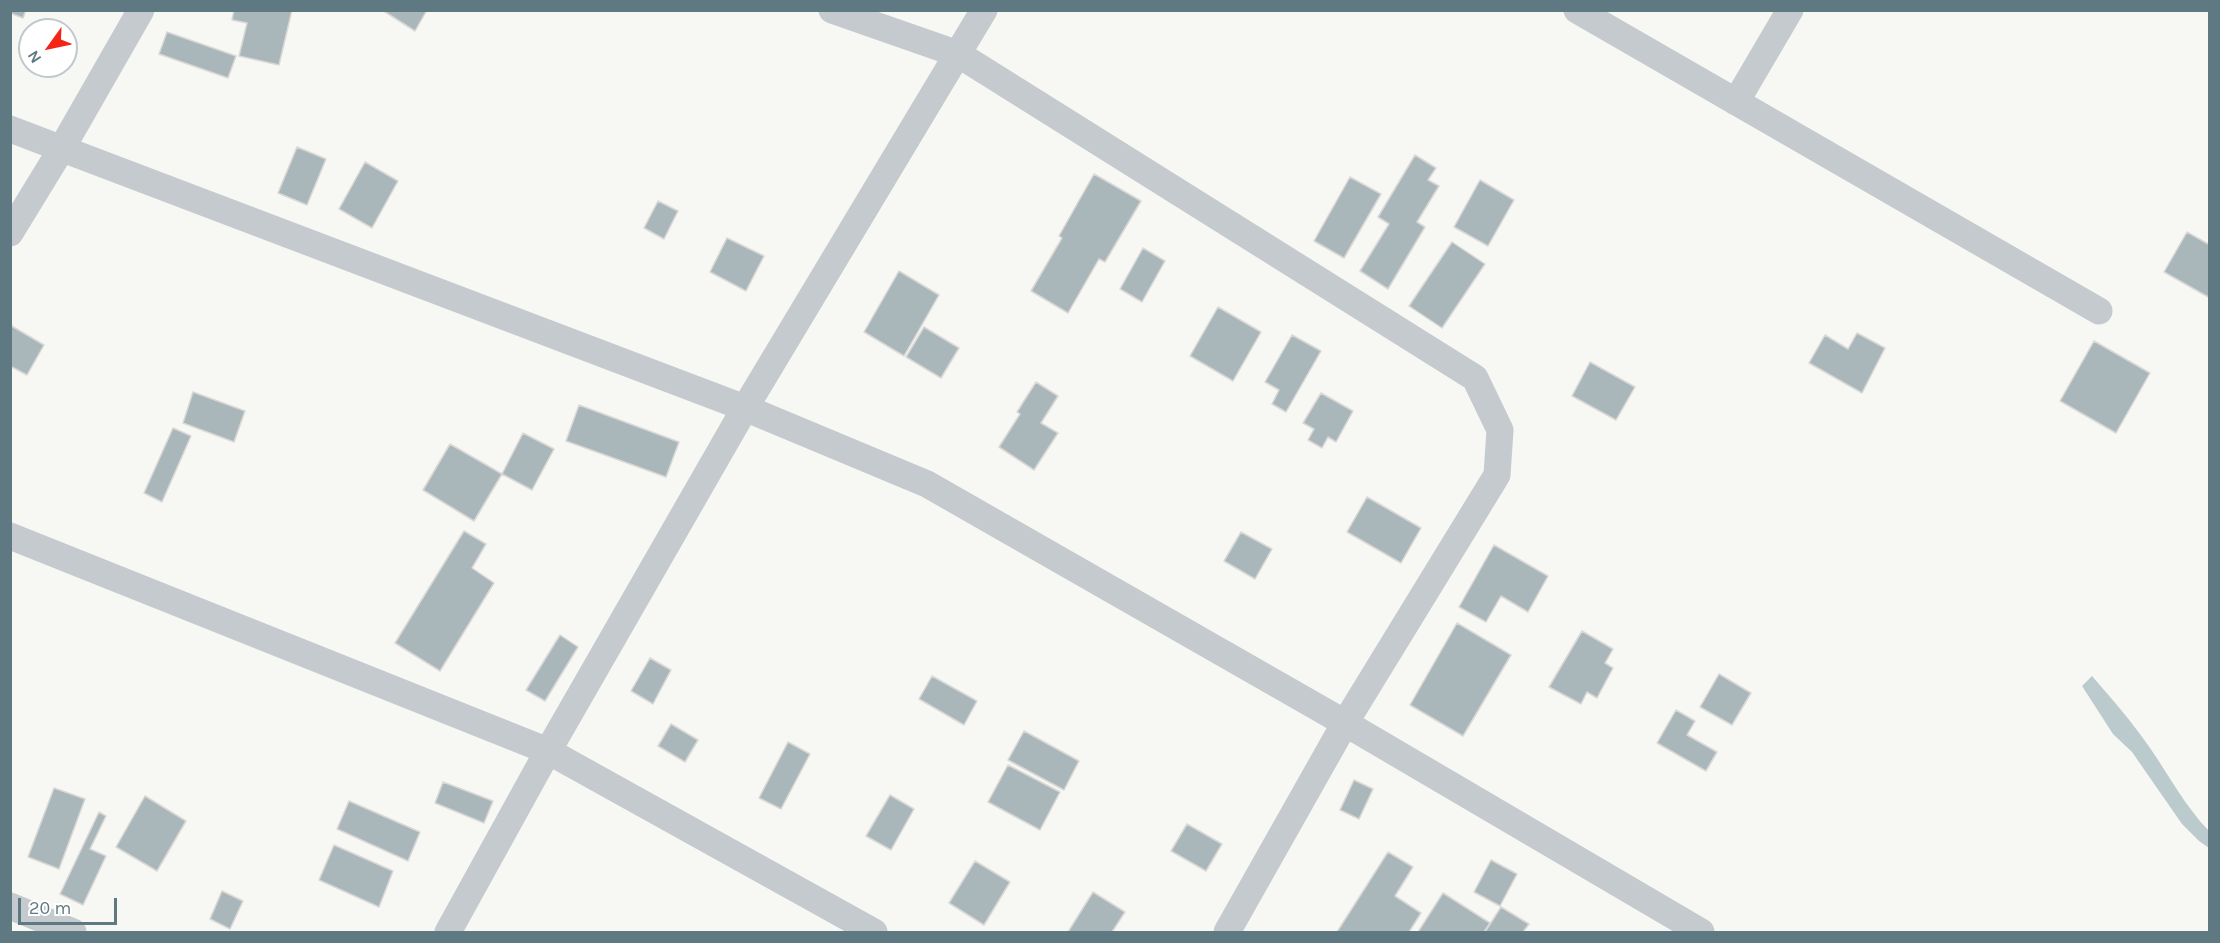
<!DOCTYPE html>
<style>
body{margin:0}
#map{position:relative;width:2220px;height:943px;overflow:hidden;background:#f7f7f4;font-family:Karla,sans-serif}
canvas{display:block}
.frame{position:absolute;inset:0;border:12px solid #5f7982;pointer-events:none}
.north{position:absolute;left:18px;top:18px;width:60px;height:60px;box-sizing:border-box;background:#fff;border:2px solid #bfc9cd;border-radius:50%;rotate:237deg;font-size:16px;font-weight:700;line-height:24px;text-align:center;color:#5f7982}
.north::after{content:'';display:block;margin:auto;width:21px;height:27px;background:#f42417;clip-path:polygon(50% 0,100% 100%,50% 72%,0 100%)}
.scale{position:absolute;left:18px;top:898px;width:99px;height:27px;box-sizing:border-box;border:3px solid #5f7982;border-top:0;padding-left:8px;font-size:18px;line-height:21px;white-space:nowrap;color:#5f7982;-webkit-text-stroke:4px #fff;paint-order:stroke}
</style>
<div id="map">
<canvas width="2220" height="943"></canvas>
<div class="frame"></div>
<div class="north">N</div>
<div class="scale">20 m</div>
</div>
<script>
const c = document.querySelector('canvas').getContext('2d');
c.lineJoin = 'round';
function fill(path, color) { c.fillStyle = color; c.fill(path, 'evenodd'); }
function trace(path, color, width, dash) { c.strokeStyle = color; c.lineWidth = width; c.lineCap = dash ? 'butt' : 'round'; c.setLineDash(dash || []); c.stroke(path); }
const water = new Path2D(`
 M2092,676c20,23 41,47 58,72 20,29 35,58 59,83v17l-10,-7 -17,-17 -50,-72 -19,-18 -31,-48z`);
const building = new Path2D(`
 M10,10h16l-3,8 -13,-5z
 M234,10h58l-13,55 -40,-9 8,-33 -15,-3z
 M382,10h45l-12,21z
 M167,32l69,24 -8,22 -69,-24z
 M297,147l29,12 -19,46 -29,-12z
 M1415,155l21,13 -8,12 11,6 -22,36 8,5 -37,62 -28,-18 29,-47 -11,-7z
 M365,162l33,19 -26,47 -33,-19z
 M1094,174l47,27 -36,61 -6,-3 -31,54 -37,-22 31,-53 -3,-2z
 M1350,177l31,17 -37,64 -30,-17z
 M1480,180l34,20 -26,46 -34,-19z
 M658,201l20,10 -14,28 -20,-11z
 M2187,232l23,13v53l-46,-26z
 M727,238l37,18 -18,35 -36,-19z
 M1452,242l33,22 -43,64 -33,-22z
 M1143,248l22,13 -23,41 -22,-13z
 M899,271l40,24 -35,61 -40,-24z
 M1218,307l43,25 -28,49 -43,-25z
 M10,325l34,20 -17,30 -17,-9z
 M924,327l35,21 -18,30 -35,-21z
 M1857,333l28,15 -23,45 -53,-30 16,-28 23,14z
 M1292,335l29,16 -35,61 -14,-8 7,-14 -14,-8z
 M2094,341l56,32 -34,60 -56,-32z
 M1590,362l45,25 -19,33 -44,-24z
 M1036,382l22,14 -17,27 17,10 -24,37 -35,-23 21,-33 -3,-2z
 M193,392l52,19 -11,31 -51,-19z
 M1321,393l32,18 -17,31 -8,-5 -6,11 -14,-8 6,-11 -11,-6z
 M579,405l100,37 -13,35 -100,-36z
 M173,428l18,8 -29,66 -18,-9z
 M523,433l31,16 -22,41 -30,-16z
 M450,444l52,30 -28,47 -51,-31z
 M1367,497l54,31 -20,35 -54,-31z
 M464,531l22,13 -14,24 22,15 -54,88 -45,-28z
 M1241,532l31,17 -17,30 -31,-18z
 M1494,545l54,31 -20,36 -27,-16 -15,26 -27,-15z
 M1457,623l54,32 -48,81 -53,-31z
 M1582,631l31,18 -8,14 8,5 -16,30 -10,-6 -6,12 -32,-17z
 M560,635l18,12 -33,54 -19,-11z
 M650,658l21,12 -18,34 -22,-13z
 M1719,674l32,19 -19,32 -32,-18z
 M932,676l45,25 -13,24 -45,-26z
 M1676,710l19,11 -8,14 30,17 -11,19 -49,-28z
 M671,724l27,16 -13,22 -27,-16z
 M1024,731l55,30 -15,29 -56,-30z
 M788,742l22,12 -29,55 -22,-11z
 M1008,765l52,27 -20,38 -52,-28z
 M1354,780l19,9 -14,30 -19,-9z
 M443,782l50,19 -9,22 -49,-20z
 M54,788l31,11 -26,70 -31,-12z
 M890,795l24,14 -23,41 -25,-14z
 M145,796l41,25 -29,50 -41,-24z
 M349,801l71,31 -12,29 -71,-32z
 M99,812l7,4 -16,33 16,7 -23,49 -23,-11z
 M1187,824l35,20 -16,27 -35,-20z
 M334,845l59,26 -14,36 -60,-27z
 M1388,852l25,15 -18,29 26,17 -12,19h-72z
 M1491,860l26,14 -17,32 -26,-14z
 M975,861l35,21 -26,43 -35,-22z
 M222,891l21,10 -13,28 -20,-10z
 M1093,892l32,20 -13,20h-44z
 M1443,893l47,30 -6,9h-66z
 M1501,907l28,17 -6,8h-38z`);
const minor = new Path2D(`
 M832,10l126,44 517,324 25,52 -3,45 -152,248 -118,209
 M1577,10l522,301
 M1736,102l54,-92
 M10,129l735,279 182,76 418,239 356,209
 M10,233l52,-85 79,-138
 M10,536l538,215 326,181
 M10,906l63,26
 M448,932l100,-181 197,-343 239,-398`);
fill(water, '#bbcbcd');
fill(building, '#aab7ba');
trace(building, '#d9d8d6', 1.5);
trace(minor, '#c4cacd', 27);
</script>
